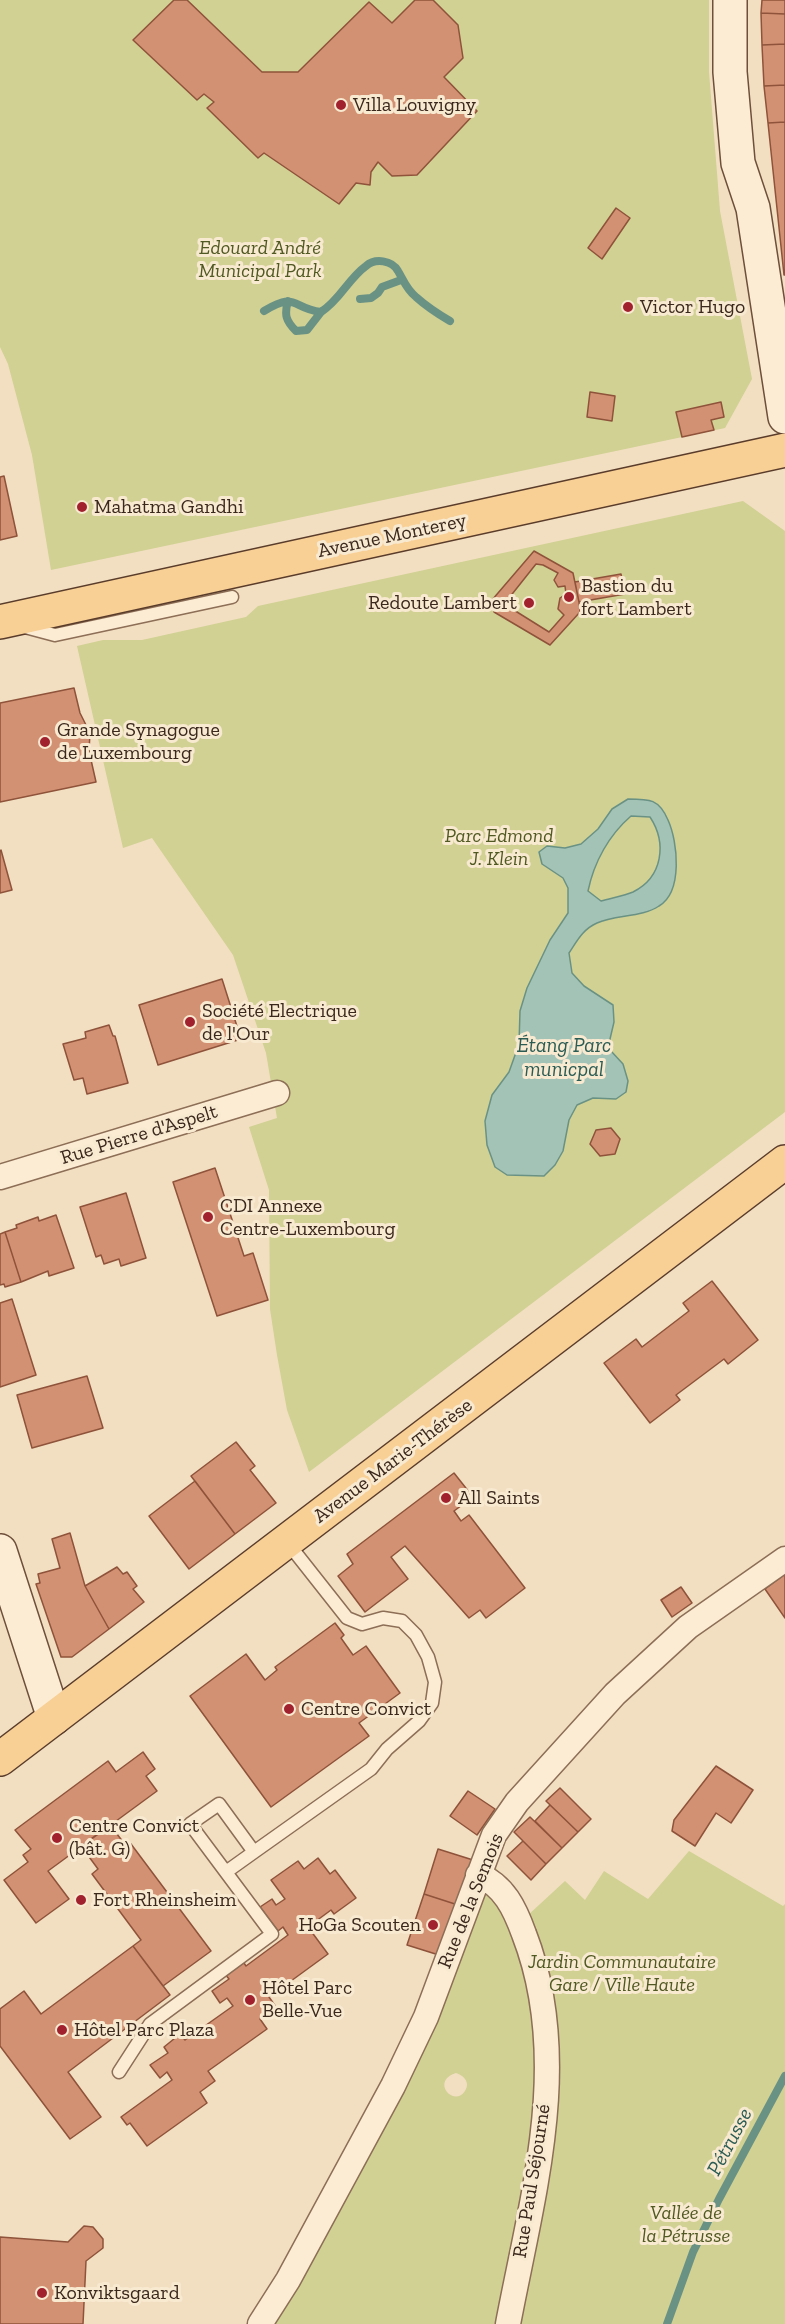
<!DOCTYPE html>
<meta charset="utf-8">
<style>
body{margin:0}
canvas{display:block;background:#f2dec0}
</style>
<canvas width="785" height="2324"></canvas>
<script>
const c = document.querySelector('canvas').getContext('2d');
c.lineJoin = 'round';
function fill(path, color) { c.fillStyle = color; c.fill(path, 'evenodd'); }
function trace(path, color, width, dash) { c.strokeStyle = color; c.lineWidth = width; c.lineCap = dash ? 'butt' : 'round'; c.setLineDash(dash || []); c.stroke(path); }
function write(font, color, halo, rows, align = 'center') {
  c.font = font + ' "Zilla Slab",serif'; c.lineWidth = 6; c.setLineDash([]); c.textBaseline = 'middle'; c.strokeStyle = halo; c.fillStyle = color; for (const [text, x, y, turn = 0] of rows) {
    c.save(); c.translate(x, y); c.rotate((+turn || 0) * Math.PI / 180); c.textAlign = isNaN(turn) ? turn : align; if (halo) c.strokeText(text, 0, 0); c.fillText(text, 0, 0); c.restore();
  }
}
const green = new Path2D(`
 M0,0h709v72l11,139 32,168 -27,49 -674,142 -19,-115 -24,-91 -8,-17z
 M743,501l42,30v581l-476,360 -22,-62 -10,-55 -7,-46 -1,-119 -20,-63 28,-9 -11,-65 -33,-98 -81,-117 -29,10 -46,-202 26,-6h39l104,-23 12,-11z
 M689,1851l94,55 2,-2v420h-514l130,-233 37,-71 55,-157 34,53 38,-35 20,19 19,-29 44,28zM456,2073c7,2 15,9 9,18 -11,17 -35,-10 -9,-18z`);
const water = new Path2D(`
 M628,799c22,0 31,0 40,21 10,22 15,72 -9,86 -16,11 -44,9 -62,17 -14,6 -20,18 -28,30l3,20 12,13 29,19 1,17 -4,17 1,12 12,13 5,17 -2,11 -10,7 -23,-1 -16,7 -8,15 -6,31 -8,14 -11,11 -37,-1 -12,-8 -8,-22 -2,-24 7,-26 17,-23 10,-28 1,-33 7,-23 23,-48 18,-27v-25l-5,-10 -21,-14 -3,-12 8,-6 18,2 16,-4 17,-15 14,-20zM631,816l19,1c17,26 13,60 -17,75 -9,4 -22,6 -32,9l-13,-10c6,-29 21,-56 43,-75z`);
const stream = new Path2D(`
 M360,299l11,-1 7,-5 4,-6 19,-7
 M288,301c-4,14 -2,20 8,30l11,-1 14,-18
 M264,311c33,-20 27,-3 57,1 19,-12 27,-33 45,-46 9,-8 26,-6 32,5 6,10 8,18 18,26 10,9 22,17 34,24
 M667,2324l26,-72 26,-53 66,-123`);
const building = new Path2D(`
 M174,0h13l75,72h36l71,-70 23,21 23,-23h18l25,25 5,33 -19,19 33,34 -60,64 -25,1 -14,-14 -7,10 -1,13 -14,-2 -17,21 -75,-51 -6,5 -51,-50 7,-6 -10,-8 -7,6 -64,-60z
 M762,0h23v14l-24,-1z
 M761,13l24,1v30l-23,1z
 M785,44v41l-21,1 -2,-41z
 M785,85v37l-17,1 -4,-37z
 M785,122v153h-1l-16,-152z
 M616,208l14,10 -28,41 -14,-11z
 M590,392l25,4 -3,25 -25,-4z
 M721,402l3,15 -13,3 3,10 -32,7 -6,-25z
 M4,476l13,60 -17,4v-63z
 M534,551l39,22 6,29 1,10 -30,33 -56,-33 -2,-12zM536,564l7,1 15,8 -4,7 4,7 7,-1 1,8 -6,4 -2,11 6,6 -15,17 -40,-25v-9z
 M621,574l4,20 -46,8 -4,-20z
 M74,688l6,25 10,20 -1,18 7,31 -96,20v-99z
 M1,850l11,40 -12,3v-42z
 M222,979l19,60 -83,26 -19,-60z
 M109,1025l4,11h2l13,47 -41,11 -4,-16 -9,2 -11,-36 23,-6 -1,-6z
 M611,1128l9,11 -5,15 -15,2 -10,-12 6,-14z
 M215,1168l29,88 9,-3 15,47 -51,16 -44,-134z
 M126,1193l20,65 -25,8 -2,-7 -15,5 -3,-9 -5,2 -16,-50z
 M56,1215l18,53 -25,8 -1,-5 -27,11 -16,-50 12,-4 -1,-3 22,-8 1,4z
 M5,1232l16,50 -16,5 -1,-3 -4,1v-51z
 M712,1281l46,59 -30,24 -4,-5 -48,36 4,5 -30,23 -46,-60 32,-24 6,8 47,-36 -6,-8z
 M12,1299l24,76 -36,12v-84z
 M87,1376l16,52 -71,20 -15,-53z
 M236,1442l19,24 -5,4 26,33 -41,31 -44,-58z
 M454,1473l19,24 -19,14 7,10 8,-6 56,73 -39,30 -6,-8 -11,8 -64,-72 -14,11 17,22 -43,33 -27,-36 15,-12 -6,-10z
 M195,1481l40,53 -46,35 -40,-53z
 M70,1533l15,53 24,43 -37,28h-11l-25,-73 4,-1 -2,-9 22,-6 -8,-29z
 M117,1567l6,7 4,-2 10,14 -4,3 11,13 -35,27 -24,-43z
 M785,1574v44l-20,-29z
 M681,1587l11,16 -20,14 -11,-17z
 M335,1623l9,12 -3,3 12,17 13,-9 34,47 -41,30 10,13 -98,71 -81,-111 56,-42 19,26 12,-10 -2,-3z
 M143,1752l12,17 -9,7 11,15 -109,80 21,28 -33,24 -32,-43 24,-18 -5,-7 8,-6 -16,-19 93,-69 8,11z
 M716,1766l37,24 -22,33 -15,-10 -21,33 -23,-15 2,-11z
 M560,1788l31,31 -13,13 -32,-31z
 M468,1791l27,18 -18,26 -27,-19z
 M550,1805l28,27 -16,16 -27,-27z
 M530,1817l32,31 -16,16 -32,-32z
 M110,1825l17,22 4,-3 80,107 -48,35 -30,-40 8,-6 -49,-66 6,-5 -17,-23z
 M523,1841l23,23 -15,16 -24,-24z
 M438,1849l35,11 -15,45 -34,-11z
 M318,1858l12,16 5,-4 21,28 -22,16 -3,-4 -23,17 20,27 -59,43 7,10 -16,12 7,10 -59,42 7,10 -15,11 7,11 -60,43 -17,-23 -3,2 -6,-8 51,-37 -5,-8 -7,6 -10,-13 18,-12 -4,-6 16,-13 5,6 48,-34 -6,-8 -7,5 -8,-12 17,-12 -5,-6 18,-13 4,6 42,-31 -5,-8 -5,4 -18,-24 12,-8 4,6 9,-6 -14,-19 27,-19 6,8z
 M424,1894l34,11 -16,51 -35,-11z
 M133,1946l37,49 -102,77 33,45 -31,22 -70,-93v-37l24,-18 17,23z
 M84,2226l9,1 10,12v9l-17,13 -3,63h-83v-87l68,5z`);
const lane = new Path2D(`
 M25,627l30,8 177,-38
 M254,1852l117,-83 16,-20 32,-28 13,-18 3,-21 -7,-25 -12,-22 -14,-14 -19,-3 -21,6 -15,-6 -60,-76
 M119,2072l31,-48 122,-90 -82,-110 29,-20 35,48 -28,20`);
const street = new Path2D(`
 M0,1177l277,-84
 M478,1875c26,10 37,34 46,59 49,126 8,263 -16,390
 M260,2324l28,-44 105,-194 33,-69 68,-182 23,-33 98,-108 73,-67 97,-68`);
const secondary = new Path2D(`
 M730,0v72l8,91 15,45 32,209
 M0,1551l54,167`);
const primary = new Path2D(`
 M0,622l785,-172
 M0,1759l785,-597`);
const markers = [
 [341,105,6,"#a1212e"],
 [628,307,6,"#a1212e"],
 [82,507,6,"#a1212e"],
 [569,597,6,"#a1212e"],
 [529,603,6,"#a1212e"],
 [45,742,6,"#a1212e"],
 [190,1022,6,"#a1212e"],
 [208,1217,6,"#a1212e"],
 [446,1498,6,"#a1212e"],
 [289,1709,6,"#a1212e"],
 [57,1838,6,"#a1212e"],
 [81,1900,6,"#a1212e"],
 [433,1925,6,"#a1212e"],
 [250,2000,6,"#a1212e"],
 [62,2030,6,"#a1212e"],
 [42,2293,6,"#a1212e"]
];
const poiNames = [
 ["Villa Louvigny",353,105],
 ["Victor Hugo",640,307],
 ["Mahatma Gandhi",94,507],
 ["Bastion du",581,586],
 ["fort Lambert",581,609],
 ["Redoute Lambert",517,603,"right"],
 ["Grande Synagogue",57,730],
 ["de Luxembourg",57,753],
 ["Société Electrique",202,1011],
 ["de l'Our",202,1034],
 ["CDI Annexe",220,1206],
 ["Centre-Luxembourg",220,1229],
 ["All Saints",458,1498],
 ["Centre Convict",301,1709],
 ["Centre Convict",69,1826],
 ["(bât. G)",69,1849],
 ["Fort Rheinsheim",93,1900],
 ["HoGa Scouten",421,1925,"right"],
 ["Hôtel Parc",262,1988],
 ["Belle-Vue",262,2011],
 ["Hôtel Parc Plaza",74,2030],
 ["Konviktsgaard",54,2293]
];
const parkNames = [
 ["Edouard André",260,248],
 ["Municipal Park",260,271],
 ["Parc Edmond",499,836],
 ["J. Klein",499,859],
 ["Jardin Communautaire",622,1962],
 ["Gare / Ville Haute",622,1985],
 ["Vallée de",686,2213],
 ["la Pétrusse",686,2236]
];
const streetNames = [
 ["Avenue Monterey",392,536,-12],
 ["Rue Pierre d'Aspelt",139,1135,-17],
 ["Avenue Marie-Thérèse",393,1461,-37],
 ["Rue de la Semois",471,1901,-68],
 ["Rue Paul Séjourné",532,2181,-81]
];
const waterNames = [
 ["Étang Parc",564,1046],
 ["municpal",564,1070],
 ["Pétrusse",730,2142,-62]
];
fill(green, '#d0d193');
fill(water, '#a3c3b7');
trace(water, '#6a9284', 1.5);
trace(stream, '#6a9284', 8);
fill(building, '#d39173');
trace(building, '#8e533a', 1.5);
trace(lane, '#8d6e56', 15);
trace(street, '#8d6e56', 27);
trace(secondary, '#6e4f3a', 36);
trace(primary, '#5a3c2b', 36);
trace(lane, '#fcecd4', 12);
trace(street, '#fcecd4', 24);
trace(secondary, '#fcecd4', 33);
trace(primary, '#f8cf95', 33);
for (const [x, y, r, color] of markers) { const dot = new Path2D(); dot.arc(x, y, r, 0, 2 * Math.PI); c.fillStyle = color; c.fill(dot); trace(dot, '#f8e9d1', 2); }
write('20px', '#3b281c', '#f8e9d1', poiNames, 'left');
write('italic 20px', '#505921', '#f8e9d1', parkNames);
write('20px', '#3b281c', '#f8e9d1', streetNames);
write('italic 21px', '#2a5c54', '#f8e9d1', waterNames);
</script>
